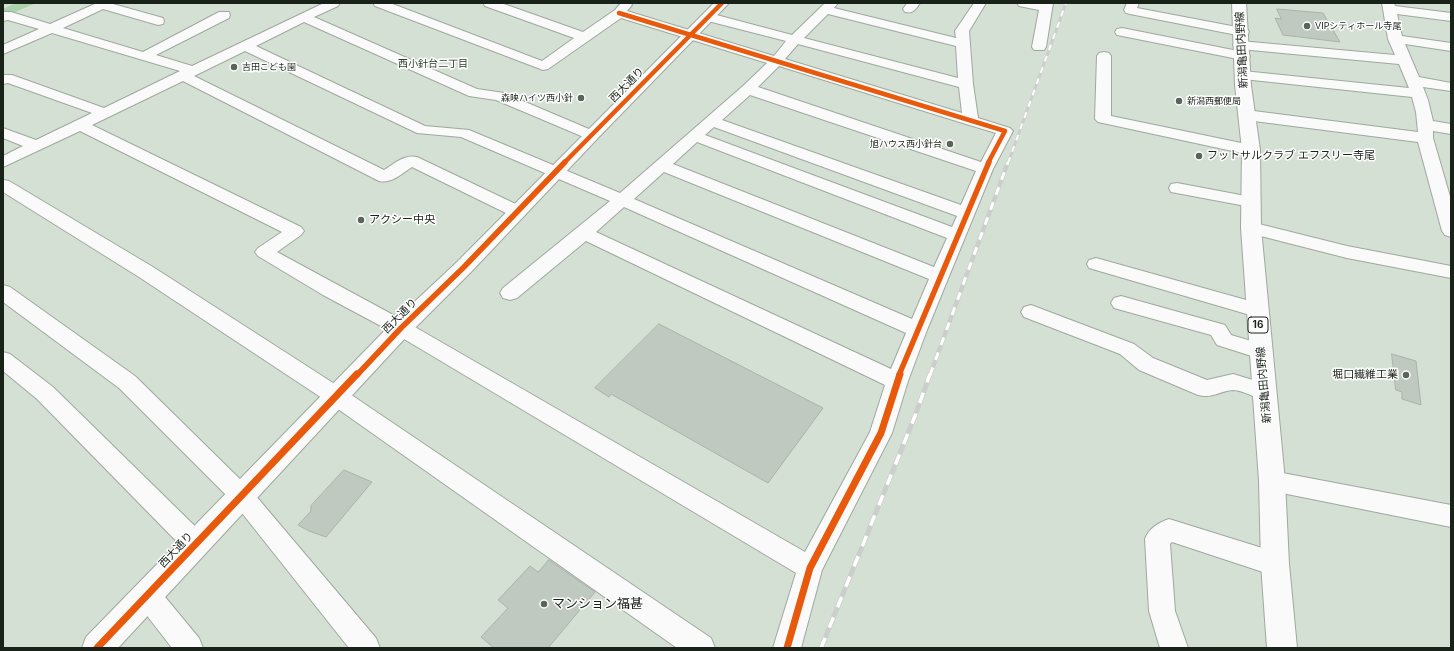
<!DOCTYPE html>
<meta charset="utf-8">
<style>
body{margin:0}
#map{position:relative;width:1454px;height:651px;overflow:hidden;background:#d4e0d4;font-family:Inter,sans-serif}
canvas{display:block}
.frame{position:absolute;inset:0;border:4px solid #192219;pointer-events:none}
</style>
<div id="map">
<canvas width="1454" height="651"></canvas>
<div class="frame"></div>
</div>
<script>
const c = document.querySelector('canvas').getContext('2d');
c.lineJoin = 'round';
function fill(path, color) { c.fillStyle = color; c.fill(path, 'evenodd'); }
function trace(path, color, width, dash) { c.strokeStyle = color; c.lineWidth = width; c.lineCap = dash ? 'butt' : 'round'; c.setLineDash(dash || []); c.stroke(path); }
function write(font, color, halo, rows, align = 'center') {
  c.font = font + ' Inter,"Noto Sans JP",sans-serif'; c.lineWidth = 3; c.setLineDash([]); c.textBaseline = 'middle'; c.strokeStyle = halo; c.fillStyle = color; for (const [text, x, y, turn = 0] of rows) {
    c.save(); c.translate(x, y); c.rotate((+turn || 0) * Math.PI / 180); c.textAlign = isNaN(turn) ? turn : align; if (halo) c.strokeText(text, 0, 0); c.fillText(text, 0, 0); c.restore();
  }
}
const green = new Path2D(`
 M16,3h20l-25,11 -8,-2v-3z`);
const building = new Path2D(`
 M1277,9l46,4 17,29 -57,-7 -8,-17 6,1z
 M659,324l164,84 -55,75 -157,-89 -2,3 -14,-9z
 M1392,354l24,7 5,44 -19,-6v-7l-6,-2z
 M344,470l28,12 -46,55 -17,-6 -11,-6 13,-14v-5z
 M549,560l46,32 -47,56h-54l-13,-11 27,-29 -10,-8 32,-34 8,6z`);
const minor = new Path2D(`
 M97,3h16v1l50,14 1,3 -1,3 -5,1 -55,-16 -40,19 80,24 76,-40h10l1,3 -1,3 -73,37 36,11 132,-63h16l-2,3 -24,11 163,72 27,4 92,39 3,3 -3,3 -5,2 -5,-2 -90,-38 -27,-4 -165,-74 -48,24 169,80 44,4 151,63 123,-107 24,-23 -146,-45 -73,51 -5,1 -168,-64 -2,-3h17l152,58 32,-23 -89,-32 -2,-3h18l82,29 32,-22 6,-7h10l1,2 -5,6 147,45 12,-15 -82,-21 -1,-3 1,-3 5,-1 83,22 33,-32h13l-4,5 122,30 -1,-7 19,-28h12l-17,28 4,53 5,34 32,10 3,3 -20,38 -66,161 -19,51 -16,52 -70,137 -21,78h-28l23,-75 -402,-240 -71,-38 -65,-39 -3,-4 3,-4 24,-16 -202,-101 -77,36v-11l20,-10 -20,-8v-10l33,12 56,-27 -84,-30 -5,1v-9h9l92,33 76,-37 -128,-38 -49,21v-9l36,-16 -31,-9 -5,1v-9h8l39,12zM828,14l128,32 2,32 -154,-40zM798,44l161,43 3,26 -177,-54zM245,51l172,82 44,4 149,64 -107,87 -3,5 3,5 7,2 7,-2 69,-57 299,144 -15,47 -65,120 -397,-229 -131,-71 24,-17 3,-4 -3,-4 -209,-102 91,-44 196,100c13,3 23,-8 33,-14l100,49 6,2 6,-2 3,-4 -3,-4 -107,-51c-13,-3 -23,7 -33,13l-190,-94zM779,66l187,58 30,9 -15,29 -223,-75zM750,95l226,76 -15,34 -239,-85zM714,127l243,89 -5,11 -247,-92zM697,142l250,96 -13,29 -261,-103zM664,172l265,107 -17,40 -278,-120zM624,207l282,126 -15,36 -295,-137z
 M907,3h13c-4,6 -7,11 -15,9l-2,-3z
 M1017,3h36l-7,44 -2,3h-10l-2,-3 7,-37 -20,-4z
 M1127,3h12l-2,5 105,20 5,1 2,3 -2,3 -5,1 -112,-22 -4,-1 -2,-3z
 M1382,3h12l1,3 56,7v8l-54,-7 5,22 49,7v8l-46,-7 14,33 32,6v8l-28,-4 5,13 5,21 18,3v10l-18,-3v7l18,62v37l-6,-2 -3,-4 -24,-89 -172,-22 -5,-2 -3,-3 3,-3 5,-2 172,22 -2,-20 -4,-15 -169,-18 -5,-1 -2,-3 2,-3 5,-1 166,17 -10,-24 -159,-15 -5,-1 -2,-3 2,-3 5,-1 155,14 -7,-16z
 M1122,28l121,24 5,1 2,3 -2,3 -5,1 -126,-25 -2,-3 2,-3z
 M1104,52l5,1 2,3v60l140,29 6,2 2,3 -2,3 -6,2 -153,-33 -3,-3 2,-63 2,-3z
 M3,180l6,1 144,86 191,123 367,248 4,10h-38l-349,-246 -189,-125 -136,-85z
 M1177,183l74,14 6,1 3,4 -3,4 -6,1 -80,-15 -2,-4 2,-4z
 M1251,222l96,24 104,20v12l-104,-20 -102,-26 -3,-4 3,-4z
 M1096,258l168,47 3,5 -3,5 -7,2 -168,-49 -2,-4 2,-4z
 M3,285l7,2 125,89 115,113 126,149 4,10h-31l-115,-145 -115,-115 -116,-86z
 M1121,296l104,29 6,10 37,11 3,5 -3,5 -7,3 -44,-14 -6,-10 -97,-27 -3,-5 3,-5z
 M1031,305l103,39 19,14 54,22 26,-6 40,12 3,6 -3,6c-15,5 -26,-8 -40,-8 -13,1 -22,9 -35,5l-59,-25 -19,-16 -96,-37 -3,-5 3,-5z
 M3,352l7,2 43,33 152,149 4,8 -4,8 -9,4 -9,-4 -150,-153 -34,-28z
 M1272,471l179,34v22l-179,-36 -8,-3 -4,-7 4,-7z
 M1169,519l106,33 9,4 4,8 -4,8 -9,4 -103,-34 -2,2 5,67 13,37h-28l-11,-37 -4,-72c4,-11 13,-16 24,-20z
 M147,582l9,4 43,52 4,10h-31l-34,-44 -4,-9 4,-9z`);
const tertiary = new Path2D(`
 M714,3h15l-132,136 -126,133 -62,62 -291,314h-36l4,-11 307,-315 64,-60z`);
const primary = new Path2D(`
 M1232,3h14l5,82 9,65 1,78 24,253 4,83 8,84h-30l-6,-84 -2,-83 -18,-253 1,-78 -7,-65z`);
const railFar2 = new Path2D(`
 M1008,163l58,-160`);
const railFar1 = new Path2D(`
 M930,375l78,-213`);
const rail = new Path2D(`
 M821,648l94,-232 15,-42`);
const cyclewayFar2 = new Path2D(`
 M619,13l386,118 -17,32
 M564,163l158,-160`);
const cyclewayFar1 = new Path2D(`
 M357,375l44,-47 63,-61 101,-105
 M899,375l90,-213`);
const cycleway = new Path2D(`
 M97,648l260,-274
 M787,648l23,-80 71,-135 19,-59`);
const markers = [
 [1307,26,4,"#5a645a"],
 [234,67,4,"#5a645a"],
 [581,98,4,"#5a645a"],
 [1179,101,4,"#5a645a"],
 [950,144,4,"#5a645a"],
 [1199,156,4,"#5a645a"],
 [361,220,4,"#5a645a"],
 [1406,375,4,"#5a645a"],
 [544,604,4,"#5a645a"]
];
const farPoinames = [
 ["VIPシティホール寺尾",1315,26],
 ["吉田こども園",242,67],
 ["森映ハイツ西小針",573,98,"right"],
 ["新潟西郵便局",1187,101],
 ["旭ハウス西小針台",942,144,"right"]
];
const farNeighbourhoodnames = [
 ["西小針台二丁目",433,64]
];
const shields = [
 [1258,325,20]
];
const shieldNames = [
 ["16",1258,325]
];
const streetNames = [
 ["新潟亀田内野線",1242,50,-93],
 ["西大通り",627,85,-45],
 ["西大通り",400,316,-45],
 ["新潟亀田内野線",1264,385,-95],
 ["西大通り",176,550,-47]
];
const poiNames = [
 ["フットサルクラブ エフスリー寺尾",1207,156],
 ["アクシー中央",369,220],
 ["堀口繊維工業",1398,375,"right"]
];
const nearPoinames = [
 ["マンション福甚",552,604]
];
fill(green, '#acd4ac');
fill(building, '#bfc9bf');
trace(building, '#a9b3a9', 1);
trace(minor, '#9fa89f', 2);
trace(tertiary, '#9fa89f', 2);
trace(primary, '#9fa89f', 2);
fill(minor, '#f9faf9');
fill(tertiary, '#f9faf9');
fill(primary, '#f9faf9');
trace(railFar2, '#cbcfcb', 3);
trace(railFar1, '#cbcfcb', 4.5);
trace(rail, '#cbcfcb', 5);
trace(railFar2, '#fff', 2, [6]);
trace(railFar1, '#fff', 3, [8]);
trace(rail, '#fff', 3.5, [11]);
trace(cyclewayFar2, '#e8590c', 4.5);
trace(cyclewayFar1, '#e8590c', 5.5);
trace(cycleway, '#e8590c', 7);
for (const [x, y, r, color] of markers) { const dot = new Path2D(); dot.arc(x, y, r, 0, 2 * Math.PI); c.fillStyle = color; c.fill(dot); trace(dot, '#fff', 1.5); }
write('9px', '#192219', '#fff', farPoinames, 'left');
write('10px', '#2c3e2b', '#fff', farNeighbourhoodnames);
for (const [x, y, w] of shields) { const box = new Path2D(); box.roundRect(x - w / 2, y - 8, w, 16, 3); c.fillStyle = '#fff'; c.fill(box); trace(box, '#192219', 1); }
write('bold 10px', '#192219', null, shieldNames);
write('11px', '#192219', '#fff', streetNames);
write('11px', '#192219', '#fff', poiNames, 'left');
write('13px', '#192219', '#fff', nearPoinames, 'left');
</script>
